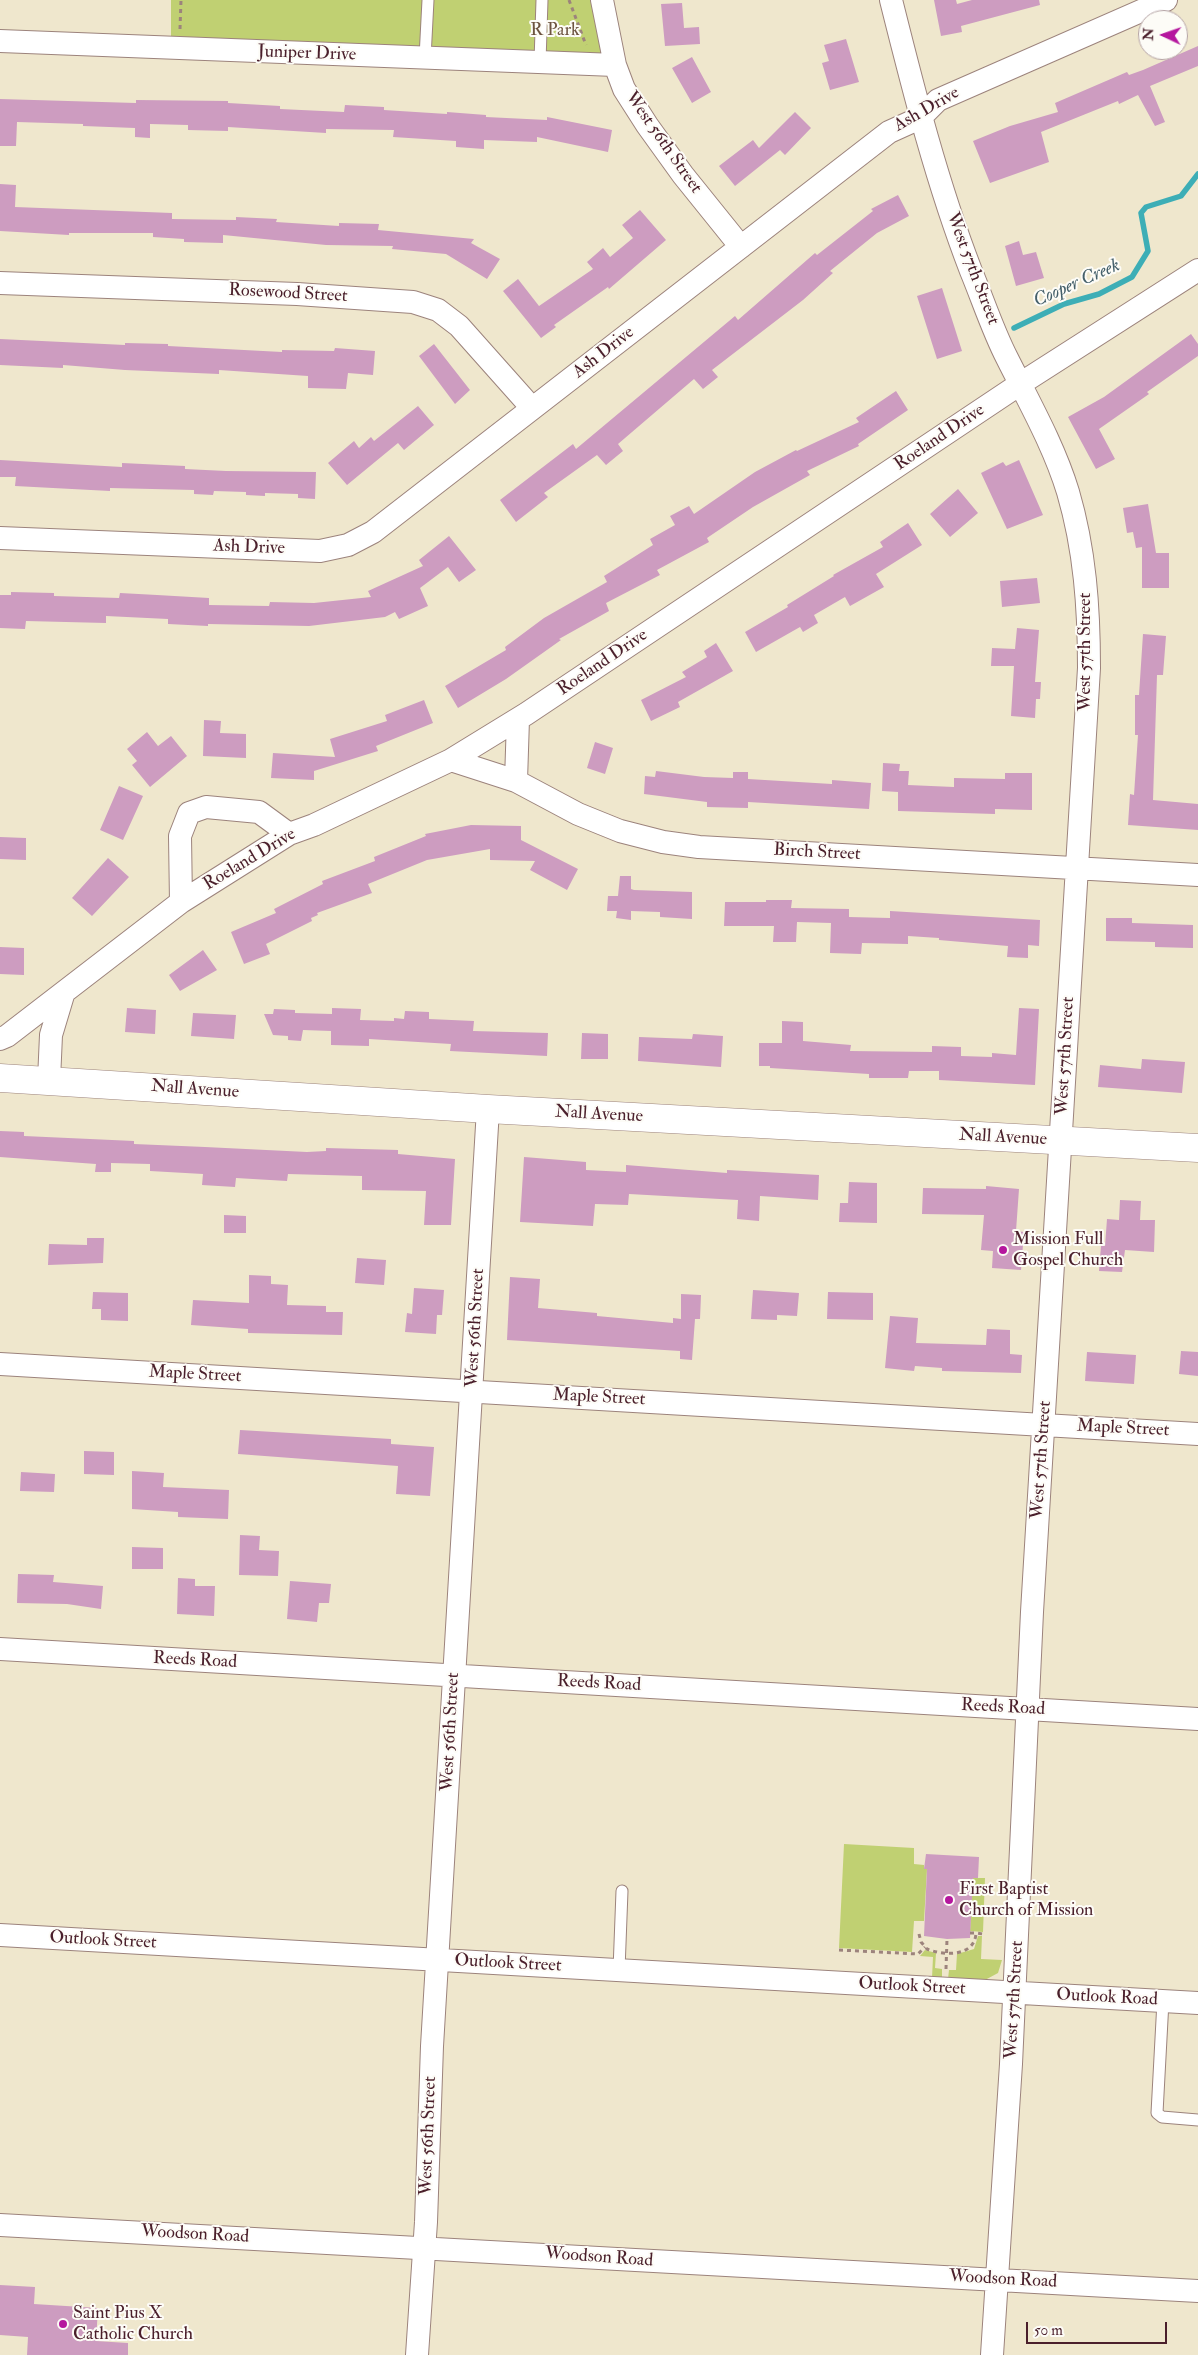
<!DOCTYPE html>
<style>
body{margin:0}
#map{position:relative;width:1198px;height:2355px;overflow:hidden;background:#efe7cd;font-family:"IM FELL Double Pica",serif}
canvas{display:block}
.north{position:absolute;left:1138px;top:10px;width:50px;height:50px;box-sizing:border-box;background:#fdfcf7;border:1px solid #b5a4a5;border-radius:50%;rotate:273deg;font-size:14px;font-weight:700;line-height:20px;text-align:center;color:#4a1f2b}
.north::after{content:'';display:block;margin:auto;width:18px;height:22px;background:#b5179e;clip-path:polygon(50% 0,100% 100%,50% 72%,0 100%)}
.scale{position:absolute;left:1026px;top:2322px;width:141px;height:22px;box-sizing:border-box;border:2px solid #4a1f2b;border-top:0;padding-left:6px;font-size:15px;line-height:18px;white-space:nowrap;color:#4a1f2b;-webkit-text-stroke:4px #fdfcf7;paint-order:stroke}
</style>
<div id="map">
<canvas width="1198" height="2355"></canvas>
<div class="north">N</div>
<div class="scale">50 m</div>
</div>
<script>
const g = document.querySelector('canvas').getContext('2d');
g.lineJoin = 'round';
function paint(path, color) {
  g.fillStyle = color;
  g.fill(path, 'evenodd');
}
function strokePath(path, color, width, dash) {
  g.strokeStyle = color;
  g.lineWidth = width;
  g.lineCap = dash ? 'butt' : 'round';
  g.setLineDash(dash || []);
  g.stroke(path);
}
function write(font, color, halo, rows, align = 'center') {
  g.font = font + ' "IM FELL Double Pica",serif';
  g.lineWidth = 4;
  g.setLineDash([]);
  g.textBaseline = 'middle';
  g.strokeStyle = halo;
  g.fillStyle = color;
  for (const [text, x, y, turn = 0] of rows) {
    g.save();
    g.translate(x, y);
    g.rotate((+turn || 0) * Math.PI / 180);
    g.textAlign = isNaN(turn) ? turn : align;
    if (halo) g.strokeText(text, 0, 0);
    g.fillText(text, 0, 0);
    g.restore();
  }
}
const green = new Path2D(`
 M171 0H602L615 65 171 48Z
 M844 1844 914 1848V1864L924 1865V1869H927L924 1921H914L912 1952 839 1948Z
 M973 1878H985L983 1932 970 1931Z
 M978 1936H982L981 1959 1002 1960 998 1973 985 1980 948 1979 949 1970H956L957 1954 974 1949Z
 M925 1950 936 1953 935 1968 942 1969V1978H932L933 1957 920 1956Z`);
const stream = new Path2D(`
 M1014 328 1064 304 1099 294 1132 277 1148 251 1141 213 1146 207 1181 196 1198 174`);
const building = new Path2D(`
 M934 0H956L957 4 972 0H1039L1040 5 961 26 962 32 941 36Z
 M682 3 684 28 699 27 700 44 665 46 661 4Z
 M846 39 859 82 830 90 822 63 829 61 824 45Z
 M1198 46V66L1150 86 1165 122 1155 126 1138 95 1119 104 1118 101 1041 132 1049 162 990 183 973 141 1010 126 1058 112 1055 103 1127 72 1129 75 1143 70Z
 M692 57 711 92 692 103 672 68Z
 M0 99 136 103V100L228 101V103L280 106V109L344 112 345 105 384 107V110L447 114V112L486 115V117L547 120V117L612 130 608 152 537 137V142L484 140V149L456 147V141L393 137 394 130 326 129V133L228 127V131L188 130V125L150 124V138L135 137V128L83 126V124L17 122 16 146H0Z
 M795 112 811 128 785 155 780 150 735 186 719 166 753 140 759 148Z
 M0 184 16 185 15 207 172 213V219L236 220V217L277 219 276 222 339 226V223L379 224 378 230 474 239 471 243 500 259 487 279 446 254 392 249 393 246 326 245 223 235V243L184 242V239L153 237V233H69V235L0 231Z
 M898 195 909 216 877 233 830 271 833 273 803 300 712 370 718 377 703 389 694 379 618 444 623 451 606 465 597 455 544 493 548 497 516 522 500 500 573 444 576 449 735 316 738 320 815 253 817 255 873 211 871 209Z
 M640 210 666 240 609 289 608 287 554 325 556 327 541 338 503 291 518 279 539 306 593 269 587 262 603 248 610 257 633 238 622 225Z
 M1019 241 1023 255 1036 252 1044 278 1016 286 1005 246Z
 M942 288 962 351 937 359 917 296Z
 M1191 334 1198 344V356L1147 392 1149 394 1099 429 1115 459 1096 469 1068 417 1104 397Z
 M0 339 125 345V343L168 344V346L282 352V350L334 351 335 348 375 351 373 375 348 373 346 389 308 388V376L219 370V374L125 370 63 365V368L0 365Z
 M434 344 470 390 455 404 419 356Z
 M896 391 908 410 858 444 859 446 807 471 810 475 753 507 707 538 709 542 657 570 660 575 606 603 609 611 559 639 561 640 506 679 458 708 445 686 506 650 505 647 544 618 607 582 604 576 653 545 650 539 675 525 670 516 689 506 694 514 755 472 796 450 797 451 859 422 856 418Z
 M418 406 434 425 404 450 398 443 347 485 328 463 354 441 359 448 371 437 374 441Z
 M0 460 122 467V463L185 466V469L226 471 316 472 315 499 298 498V494L265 493V496L246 495V492L214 491 213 495 194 494V490L110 488V491L15 486 16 477H0Z
 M1019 460 1043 515 1007 529 981 473 1003 462 1006 466Z
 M958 489 978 513 950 537 930 514Z
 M1148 504 1156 553H1169V588H1142V547L1136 548 1133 532 1127 533 1123 508Z
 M908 523 922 545 876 574 884 587 850 606 845 597 814 615 818 623 803 632 800 627 756 652 745 632 788 607 787 605 834 576 833 575 883 547 880 542Z
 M449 536 476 570 459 582 448 567 420 588 428 606 399 619 395 612 385 617 309 626 208 624V626L168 624V619L106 616V623L26 621 25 629 0 628V595H11V592L54 593V596L119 598 120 593 157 595 209 598V605L269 606 270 602 314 603 371 597 368 591 423 566 419 560Z
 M1037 578 1040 603 1002 607 1000 581Z
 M1017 628 1039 630 1035 682H1041L1040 699H1036L1035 718 1011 716 1014 666H991L992 648 1015 649Z
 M1143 634 1166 636 1163 675H1157L1153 800 1198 804V830L1128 825 1130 794 1134 795 1138 735H1135V695H1139Z
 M716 643 733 671 678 702 680 707 651 721 641 700 686 677 682 672 707 657 704 651Z
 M424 700 433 723 376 746 378 751 314 771V780L271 778 273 753 335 757 330 739 387 721 385 715Z
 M204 720 221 721 220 733 246 734V758L203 756Z
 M147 732 158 746 171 736 187 756 150 787 132 765 137 761 127 749Z
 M595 742 613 748 605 774 587 768Z
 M883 763 900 764 899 771H909L908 785 954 787V778L1005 779V773H1032V810L995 809V814L898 811V792L882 791Z
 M656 771 704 777 733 778V772H748V779L832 784V780L871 783 869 809 748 802V808L707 807V802L644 794 645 776 655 777Z
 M119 786 143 796 123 840 100 830Z
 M471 825 521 826V840L578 869 567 890 530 870 535 861 490 860V849L427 860 368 884 372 893 317 913 318 915 311 918 312 921 266 944 270 954 244 964 231 932 276 913 274 909 323 884 322 881 375 861 374 857 426 836 425 834Z
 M0 837 26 838V860L0 859Z
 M108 858 129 877 92 916 72 898Z
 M620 876H631V889L634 890 692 892V919L660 917V912L631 911V920L616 918 617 911H607L608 896H618Z
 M766 900H792L791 908 849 909V917L890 918V911L1040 920 1039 946 1028 945V958L1007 957 1008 946 939 940V938L908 936V944L862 943 861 954 830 953 831 923 797 922 796 942H773L774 926H724L725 902H766Z
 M1106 918H1132V923L1193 925V948L1155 947V942L1106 941Z
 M0 947 24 948V975L0 974Z
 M203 950 217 970 180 991 169 975Z
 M127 1008 156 1010 155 1034 125 1032Z
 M332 1008 361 1009 360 1020 394 1021V1018L404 1019 405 1011 429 1012V1019L474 1021 473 1031 548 1033 547 1056 450 1051 451 1044 369 1039V1046L331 1045V1031L303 1030 301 1041 288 1040V1036L273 1035 264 1014H273L274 1009 295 1010V1013L332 1014Z
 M1019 1008 1039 1009 1035 1085 939 1080V1071H909L908 1078H869V1074L770 1068V1066H759V1043H782V1021L803 1022V1041L851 1045 850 1051 932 1052V1046L961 1047V1056L992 1057V1053L1016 1055Z
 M193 1013 236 1015 234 1039 191 1036Z
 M582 1033 608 1034V1059H581Z
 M693 1034 723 1036 721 1067 638 1061 639 1037 692 1039Z
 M1142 1059 1185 1062 1182 1093 1098 1087 1100 1065 1141 1069Z
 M0 1131 24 1132V1136L134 1141V1144L205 1147 307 1152 326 1151V1148L398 1150V1154L455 1159 451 1225H424L426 1191 362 1190V1176L288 1174 287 1181 236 1178 235 1187 202 1185 203 1174 150 1171V1164L111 1163V1172H95L96 1164 0 1157Z
 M524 1157 586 1162V1170L626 1172V1165L727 1173V1170L819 1175 818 1200 760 1196 759 1221 737 1219 738 1200 629 1194 628 1205 595 1204 593 1226 520 1222Z
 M849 1182 877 1183V1223L839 1222 840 1203H848Z
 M986 1186 1019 1189 1016 1231 1024 1232 1021 1270 992 1268 993 1251 981 1250 984 1215 922 1214 923 1188 986 1189Z
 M1120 1200 1141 1201 1140 1220H1155L1154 1252 1125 1250 1122 1272 1099 1271 1101 1246H1105L1107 1219 1119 1220Z
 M224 1215 246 1216V1233H224Z
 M87 1238H104L103 1263 48 1265 49 1244 87 1245Z
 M357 1258 386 1260 384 1285 355 1283Z
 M249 1275 271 1276V1284L288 1285 287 1305 326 1306V1312H343L342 1335 248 1333V1329L191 1325 193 1300 249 1303Z
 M510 1277 540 1279 538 1308 597 1313V1316L673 1323V1318L681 1319V1294L701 1295 700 1319H695L692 1360 680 1359V1351L507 1340Z
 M414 1288 444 1290 442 1315H437L436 1334 405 1332 407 1313 412 1314Z
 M753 1290 799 1293 797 1316 777 1315V1320L751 1319Z
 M93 1292 128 1293V1321L101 1320V1309H92Z
 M828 1292 873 1293V1320L827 1319Z
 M890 1316 918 1318 916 1343 986 1345 987 1329 1010 1330V1354L1022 1355 1021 1373 942 1371V1368L915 1366 914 1371 885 1368Z
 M1181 1351 1198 1352V1376L1179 1374Z
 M1087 1352 1136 1355 1134 1384 1085 1381Z
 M240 1430 391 1439V1444L434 1447 430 1496 396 1494 398 1466 238 1454Z
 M84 1451 114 1452V1475L84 1474Z
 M132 1471 164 1473 163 1487 229 1490 228 1519 178 1517V1512L132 1509Z
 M21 1472 55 1474 54 1492 20 1491Z
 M240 1535 260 1536 259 1550 279 1551 278 1576 239 1575Z
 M132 1547 163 1548V1569H132Z
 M18 1574 54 1575 53 1582 103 1586 101 1609 67 1604 17 1603Z
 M178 1578 195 1579V1586H215L214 1616 177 1614Z
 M290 1581 331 1584 329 1603H319L317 1622 287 1619Z
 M926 1854 979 1857 978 1878H973L970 1938 947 1939 924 1936 927 1869H924Z
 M0 2285 35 2287 34 2304 98 2308 96 2341 128 2343V2355H27L28 2337 0 2335Z`);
const path = new Path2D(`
 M569 0 586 45
 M180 29 181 0
 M970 1933H976
 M919 1934 921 1942 927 1949C944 1956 975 1957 976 1933L983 1934
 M839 1950 918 1954 925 1947
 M946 1969 947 1939`);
const lane = new Path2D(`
 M425 58 428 0
 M540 62 542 0
 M619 1970 622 1891
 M1163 2001 1157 2113 1162 2117 1198 2120`);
const street = new Path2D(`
 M602 0 615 65 624 89 647 125 683 175 741 247
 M891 0C914 92 937 183 971 271 983 300 993 331 1007 358 1029 402 1054 446 1068 492 1085 550 1089 608 1089 668L1032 1612 1011 2064 992 2355
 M0 41 615 65
 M0 283 297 294 413 302 438 310 459 326 532 408
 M0 538 320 551 348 545 373 532 889 132 920 118 938 100 1166 0
 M451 760 516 781 578 814 620 831 663 842 699 847 1198 875
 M516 781 518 719
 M181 902 180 836 189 813 206 807 259 812 289 834
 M0 1039 7 1036 181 902 289 834 314 825 451 760 526 714 1020 384 1198 270
 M49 1080 51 1035 63 995
 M0 1364 1198 1434
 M0 1649 1198 1719
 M0 1935 1198 2003
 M0 2225 1198 2291
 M417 2355 426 2222 432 2046 488 1109`);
const secondary = new Path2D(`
 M0 1078 488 1109 1198 1148`);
const markers = [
 [1003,1250,5,"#b5179e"],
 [949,1900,5,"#b5179e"],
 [63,2324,5,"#b5179e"]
];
const parkNames = [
 ["R Park",555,31]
];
const streetNames = [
 ["Juniper Drive",307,54,2],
 ["Ash Drive",927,110,-30],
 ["West 56th Street",663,143,55],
 ["West 57th Street",972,269,69],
 ["Rosewood Street",288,294,3],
 ["Ash Drive",604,353,-38],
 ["Roeland Drive",940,438,-34],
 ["Ash Drive",249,548,2],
 ["West 57th Street",1086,652,-90],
 ["Roeland Drive",603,663,-34],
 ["Birch Street",817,853,3],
 ["Roeland Drive",250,860,-31],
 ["West 57th Street",1066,1056,-87],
 ["Nall Avenue",195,1090,4],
 ["Nall Avenue",599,1115,3],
 ["Nall Avenue",1003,1138,3],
 ["West 56th Street",476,1328,-87],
 ["Maple Street",195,1375,3],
 ["Maple Street",599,1398,3],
 ["Maple Street",1123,1429,3],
 ["West 57th Street",1042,1460,-86],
 ["Reeds Road",195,1661,3],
 ["Reeds Road",599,1684,3],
 ["Reeds Road",1003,1708,3],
 ["West 56th Street",451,1732,-87],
 ["Outlook Street",103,1941,3],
 ["Outlook Street",508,1964,3],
 ["Outlook Street",912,1987,3],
 ["Outlook Road",1107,1998,3],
 ["West 57th Street",1015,2000,-87],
 ["West 56th Street",429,2136,-88],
 ["Woodson Road",195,2235,3],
 ["Woodson Road",599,2258,4],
 ["Woodson Road",1003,2280,3]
];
const poiNames = [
 ["Mission Full",1013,1240],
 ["Gospel Church",1013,1261],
 ["First Baptist",959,1890],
 ["Church of Mission",959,1911],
 ["Saint Pius X",73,2314],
 ["Catholic Church",73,2335]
];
const waterNames = [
 ["Cooper Creek",1077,284,-24]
];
paint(green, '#c0d072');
strokePath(stream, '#3daeb6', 5.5);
paint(building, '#cd9cc0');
strokePath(lane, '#9c837c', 13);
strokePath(street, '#9c837c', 24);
strokePath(secondary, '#9c837c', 29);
strokePath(path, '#9c837c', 3, [4, 4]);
strokePath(lane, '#fff', 11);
strokePath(street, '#fff', 22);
strokePath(secondary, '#fff', 28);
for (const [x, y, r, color] of markers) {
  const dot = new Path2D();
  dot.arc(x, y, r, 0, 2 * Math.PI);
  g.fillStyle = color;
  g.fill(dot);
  strokePath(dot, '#fdfcf7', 2);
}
write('18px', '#6d5440', '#fdfcf7', parkNames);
write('18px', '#4a1f2b', '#fdfcf7', streetNames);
write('18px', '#4a1f2b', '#fdfcf7', poiNames, 'left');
write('italic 19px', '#445f6a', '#fdfcf7', waterNames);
</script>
